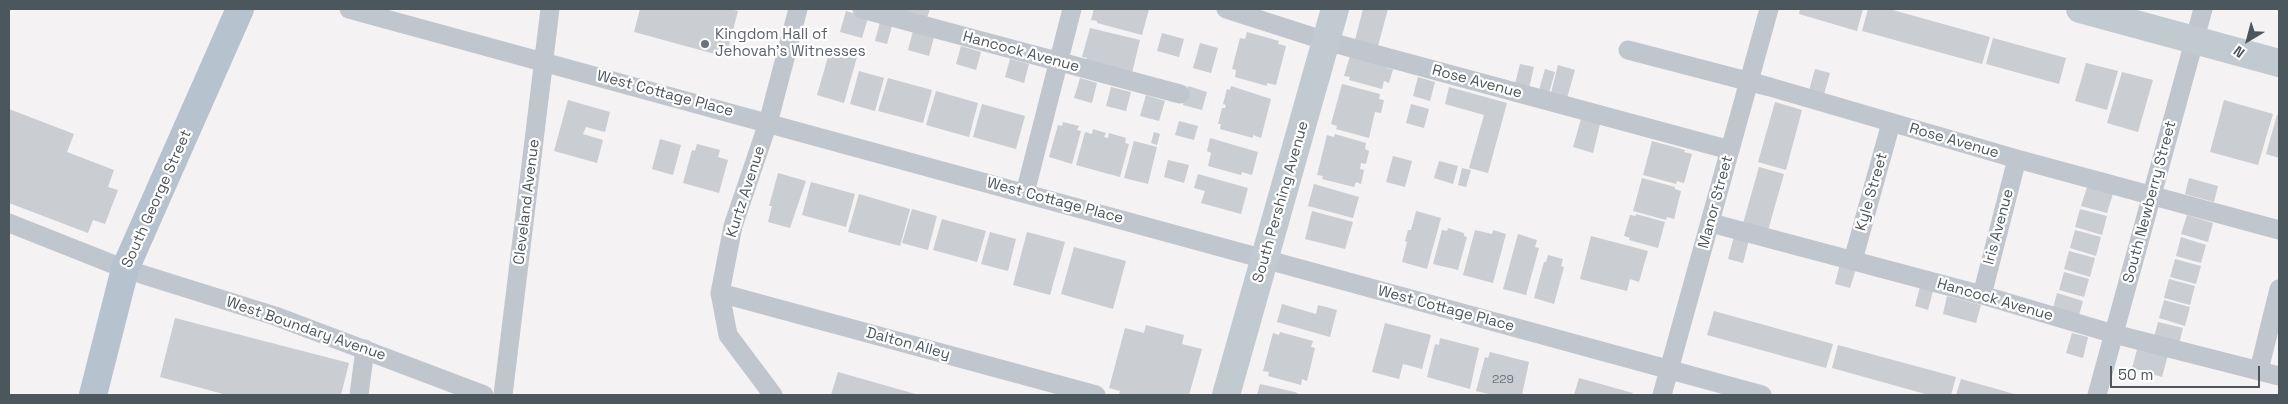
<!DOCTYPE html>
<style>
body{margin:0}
#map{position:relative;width:2288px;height:404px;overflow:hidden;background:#f4f2f2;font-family:"Space Grotesk",sans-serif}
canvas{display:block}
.frame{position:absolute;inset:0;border:10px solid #4c565d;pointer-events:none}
.north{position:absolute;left:2223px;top:15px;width:50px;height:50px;-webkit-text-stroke:4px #fff;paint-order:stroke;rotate:217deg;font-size:14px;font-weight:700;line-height:20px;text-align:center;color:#4c565d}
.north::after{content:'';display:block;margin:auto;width:18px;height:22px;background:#4c565d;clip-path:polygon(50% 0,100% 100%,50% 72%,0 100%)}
.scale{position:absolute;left:2110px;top:366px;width:150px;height:22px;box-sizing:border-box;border:2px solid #4c565d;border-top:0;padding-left:6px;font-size:15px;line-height:18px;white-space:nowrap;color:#4c565d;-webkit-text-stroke:4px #fff;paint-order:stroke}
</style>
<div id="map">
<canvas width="2288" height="404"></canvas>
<div class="frame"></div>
<div class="north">N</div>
<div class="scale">50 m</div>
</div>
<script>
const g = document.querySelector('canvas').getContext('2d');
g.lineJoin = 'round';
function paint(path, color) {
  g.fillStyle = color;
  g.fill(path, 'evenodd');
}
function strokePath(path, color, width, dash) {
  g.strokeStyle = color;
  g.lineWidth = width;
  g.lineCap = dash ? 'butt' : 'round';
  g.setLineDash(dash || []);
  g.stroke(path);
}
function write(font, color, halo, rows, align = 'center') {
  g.font = font + ' "Space Grotesk",sans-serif';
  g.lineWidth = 4.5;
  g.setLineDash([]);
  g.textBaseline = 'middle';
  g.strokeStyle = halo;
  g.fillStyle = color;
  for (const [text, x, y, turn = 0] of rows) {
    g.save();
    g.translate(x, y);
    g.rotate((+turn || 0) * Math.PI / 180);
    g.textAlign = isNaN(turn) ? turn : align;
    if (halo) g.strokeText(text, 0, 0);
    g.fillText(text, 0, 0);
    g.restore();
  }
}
const building = new Path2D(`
 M640 9H729L738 11 726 57 634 32Z
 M896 9H930L927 18Z
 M1094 9H1149L1142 35 1097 23V21L1091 20Z
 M1363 9H1388L1378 46 1355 40Z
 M1800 9H1863L1857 31 1799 14Z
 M1868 9H1889L1990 37 1982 64 1862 31Z
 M846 11 868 18 862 38 840 32Z
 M880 22 892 26 887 44 875 41Z
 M1090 28 1140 40 1132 73 1086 61 1087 58 1082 57Z
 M913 31 934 37 929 56 908 50Z
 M1247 32 1279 41 1278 44 1286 46 1276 85 1267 83V86L1235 77 1236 70 1232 69 1240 38 1245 39Z
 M1162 33 1184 39 1179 57 1157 51Z
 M1993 38 2066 58 2059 84 1986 64Z
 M1200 43 1218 48 1211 73 1193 68Z
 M961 46 981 52 976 70 956 64Z
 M830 50 857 57 844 103 817 95Z
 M1350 56 1388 64 1387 68 1393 69 1389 83 1384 81 1382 89 1349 80 1350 77 1344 76Z
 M1010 59 1029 64 1024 83 1005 77Z
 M2086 63 2118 71 2107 110 2075 101Z
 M1520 64 1534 67 1529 88 1515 84Z
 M1558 65 1575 70 1567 98 1551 93Z
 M1545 69 1555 72 1549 93 1539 90Z
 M1815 69 1830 73 1823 98 1808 94Z
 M859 71 884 78 875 111 850 104Z
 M2122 72 2153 80 2138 132 2107 123Z
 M1418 77 1435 82 1430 101 1413 96Z
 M888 78 932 90 923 123 878 111Z
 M1080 78 1097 83 1092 103 1074 98Z
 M1342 84 1380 94 1379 99 1384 100 1381 113 1375 112 1369 138 1336 129 1337 126 1331 124Z
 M1188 86 1207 92 1202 110 1183 105Z
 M1231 86 1271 99 1261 138 1253 135V138L1220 129 1221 124H1218L1222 108H1225L1226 105 1223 104 1227 89 1230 90Z
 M1111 87 1131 92 1126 111 1106 106Z
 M1449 87 1507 103 1488 173 1469 168 1484 115 1445 104Z
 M936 91 978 103 969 137 926 125Z
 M1146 95 1165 101 1159 121 1140 116Z
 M568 100 610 112 605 132 586 127 583 134 603 140 597 163 554 151Z
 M2224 100 2273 114 2258 165 2210 152Z
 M1775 102 1802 110 1786 170 1758 162Z
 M982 104 1025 116 1016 149 973 137Z
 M1411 104 1429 109 1424 128 1406 123Z
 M9 109 74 134 67 152 114 170 108 187 118 190 105 224 93 220 88 233 9 203Z
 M2277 115H2279V158L2266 154Z
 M1581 119 1600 124 1593 153 1573 147Z
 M1179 121 1198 126 1194 140 1175 135Z
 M1063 122 1079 126 1077 130 1081 131 1072 164 1049 157 1058 125 1062 126Z
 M1093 129 1106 133 1104 137 1108 138 1109 133 1126 138 1125 143 1129 144 1120 177 1076 165 1085 132 1092 134Z
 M1154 132 1160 134 1157 145 1151 143Z
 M1335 134 1366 143 1365 149 1369 151 1366 164 1361 163 1360 169 1364 170 1361 184 1356 182 1354 187 1322 179 1323 176 1317 175 1327 135 1334 137Z
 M1210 138 1258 152 1252 175 1242 172 1241 175 1208 166 1211 153 1207 151Z
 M660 139 681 145 673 175 652 169Z
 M1134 141 1157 147 1148 184 1124 178Z
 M1652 141 1685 150 1684 152 1692 154 1684 183 1677 181 1676 184 1643 175Z
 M697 144 720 150 718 157 728 160 719 193 683 183 692 150 695 151Z
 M1393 156 1412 161 1405 187 1386 182Z
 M1168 160 1189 165 1184 183 1164 177Z
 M1439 161 1458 166 1453 184 1434 178Z
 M1759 167 1784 174 1767 234 1742 227Z
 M1462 168 1471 170 1466 187 1458 185Z
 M778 173 806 181 790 228 768 222 772 206H769Z
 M1198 174 1248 188 1241 214 1201 203 1205 191 1194 188Z
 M1642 178 1675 187V189L1681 191 1674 219 1667 217 1666 220 1633 211Z
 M2189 178 2218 186 2214 202 2185 194Z
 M811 182 855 194 846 227 802 215Z
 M1314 184 1359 197 1353 218 1308 206Z
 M2087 187 2113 194 2107 213 2081 206Z
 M859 194 910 209 900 246 848 232Z
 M912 209 937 216 928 250 902 243Z
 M2080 209 2107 216 2102 235 2075 227Z
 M1312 211 1353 222 1345 249 1305 239Z
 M1416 211 1441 218 1427 269 1402 262 1407 242 1405 241 1408 230H1411Z
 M1636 214 1665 222 1658 248 1629 240 1630 238 1624 236 1630 215 1636 216Z
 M2187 215 2213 223 2208 242 2181 234Z
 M942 219 986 231 977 262 933 250Z
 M1448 228 1464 233V236L1467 237 1458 270 1433 264 1442 230 1447 231Z
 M1475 230 1492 234 1493 230 1506 234 1493 283 1463 275Z
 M2075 230 2101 237 2096 256 2070 248Z
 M990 232 1016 239 1008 271 981 264Z
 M1027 232 1065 242 1050 295 1013 285Z
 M1518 234 1537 240 1535 247 1539 248 1526 295 1503 289Z
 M1591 236 1648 251 1639 282 1630 279 1627 291 1580 279Z
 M1734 236 1749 240 1743 263 1728 259Z
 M2181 237 2206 245 2201 263 2176 256Z
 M1074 247 1126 261 1113 309 1061 294Z
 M2069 251 2095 258 2090 277 2064 269Z
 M1548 255 1563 259 1561 266 1564 267 1554 304 1534 298 1544 262H1546Z
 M2175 259 2201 266 2196 284 2170 277Z
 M1840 264 1856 269 1850 288 1835 284Z
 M2064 272 2089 279 2084 297 2059 290Z
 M2169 279 2195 286 2190 305 2164 298Z
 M1920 287 1933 291 1928 310 1915 306Z
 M2057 293 2083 301 2078 319 2052 312Z
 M1947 296 1981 305 1976 323 1943 314Z
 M2164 300 2190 307 2185 326 2159 318Z
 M1282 304 1316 314 1318 305 1337 310 1330 337 1277 322Z
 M1714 311 1833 344 1826 368 1707 335Z
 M175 318 349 363 341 395H227L160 377Z
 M2158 322 2183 328 2178 348 2153 341Z
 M1385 323 1431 335 1422 369 1403 364 1399 379 1372 372Z
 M1146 325 1184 335 1182 344 1202 349 1189 395H1119L1120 391 1109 388 1125 328 1144 333Z
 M1280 332 1313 341 1311 347 1315 348 1307 381 1302 379 1301 385 1268 376 1269 372 1263 371 1273 333 1279 335Z
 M2072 333 2088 337 2083 358 2066 353Z
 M1440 338 1479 348 1470 389 1427 377 1435 344 1439 345Z
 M1838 345 1956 377 1951 395H1929L1832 368Z
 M2138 346 2168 355 2162 377 2132 368Z
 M1490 352 1529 362 1522 395H1493L1476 391 1485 357 1488 358Z
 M838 372 919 395H831Z
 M1579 378 1633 393 1632 395H1574Z
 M1961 379 2018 395H1956Z
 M1260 384 1295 392 1300 395H1257Z`);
const street = new Path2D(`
 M349 9 1762 395
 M862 9 1180 94
 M1226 9 1326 41 1730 150
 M1628 50 1770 87 2017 159 2279 230
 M1025 193 1072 9
 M9 223 125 269 275 316 484 395
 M1711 223 1982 295 2114 334 2279 376
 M1853 260 1891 123
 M720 293 1096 395
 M1982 295 2017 159
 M2259 370 2279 289
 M359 395 365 349
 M503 395 550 9
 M773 395 728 335 720 293 733 226 768 123 798 9
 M1662 395 1769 9
 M2097 395 2203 9`);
const secondary = new Path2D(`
 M2080 9 2279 63
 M1226 395 1335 9`);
const primary = new Path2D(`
 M93 395 125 269 240 9`);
const markers = [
 [705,44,5,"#6b7280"]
];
const numberNames = [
 ["229",1503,380]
];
const worshipNames = [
 ["Kingdom Hall of",715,35],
 ["Jehovah's Witnesses",715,52]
];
const streetNames = [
 ["Hancock Avenue",1021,52,15],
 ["Rose Avenue",1477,82,15],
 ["West Cottage Place",665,94,15],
 ["Rose Avenue",1954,141,16],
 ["Kurtz Avenue",746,192,-72],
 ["Kyle Street",1872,192,-74],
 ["South George Street",157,199,-66],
 ["West Cottage Place",1055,201,15],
 ["Cleveland Avenue",527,202,-83],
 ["South Pershing Avenue",1281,202,-74],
 ["Manor Street",1716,202,-75],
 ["South Newberry Street",2150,202,-75],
 ["Iris Avenue",1999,227,-75],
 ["Hancock Avenue",1995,300,16],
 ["West Cottage Place",1446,309,15],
 ["West Boundary Avenue",306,329,19],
 ["Dalton Alley",908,344,15]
];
paint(building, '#cacdd1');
strokePath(street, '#c0c6cd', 19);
strokePath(secondary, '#c1c9d1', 28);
strokePath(primary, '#b6c2cd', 28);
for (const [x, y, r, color] of markers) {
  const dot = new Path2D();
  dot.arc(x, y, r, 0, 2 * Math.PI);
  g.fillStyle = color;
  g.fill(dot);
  strokePath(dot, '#fff', 2);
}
write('12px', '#6c747a', null, numberNames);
write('15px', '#5b616d', '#fff', worshipNames, 'left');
write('15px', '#4c565d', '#fff', streetNames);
</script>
